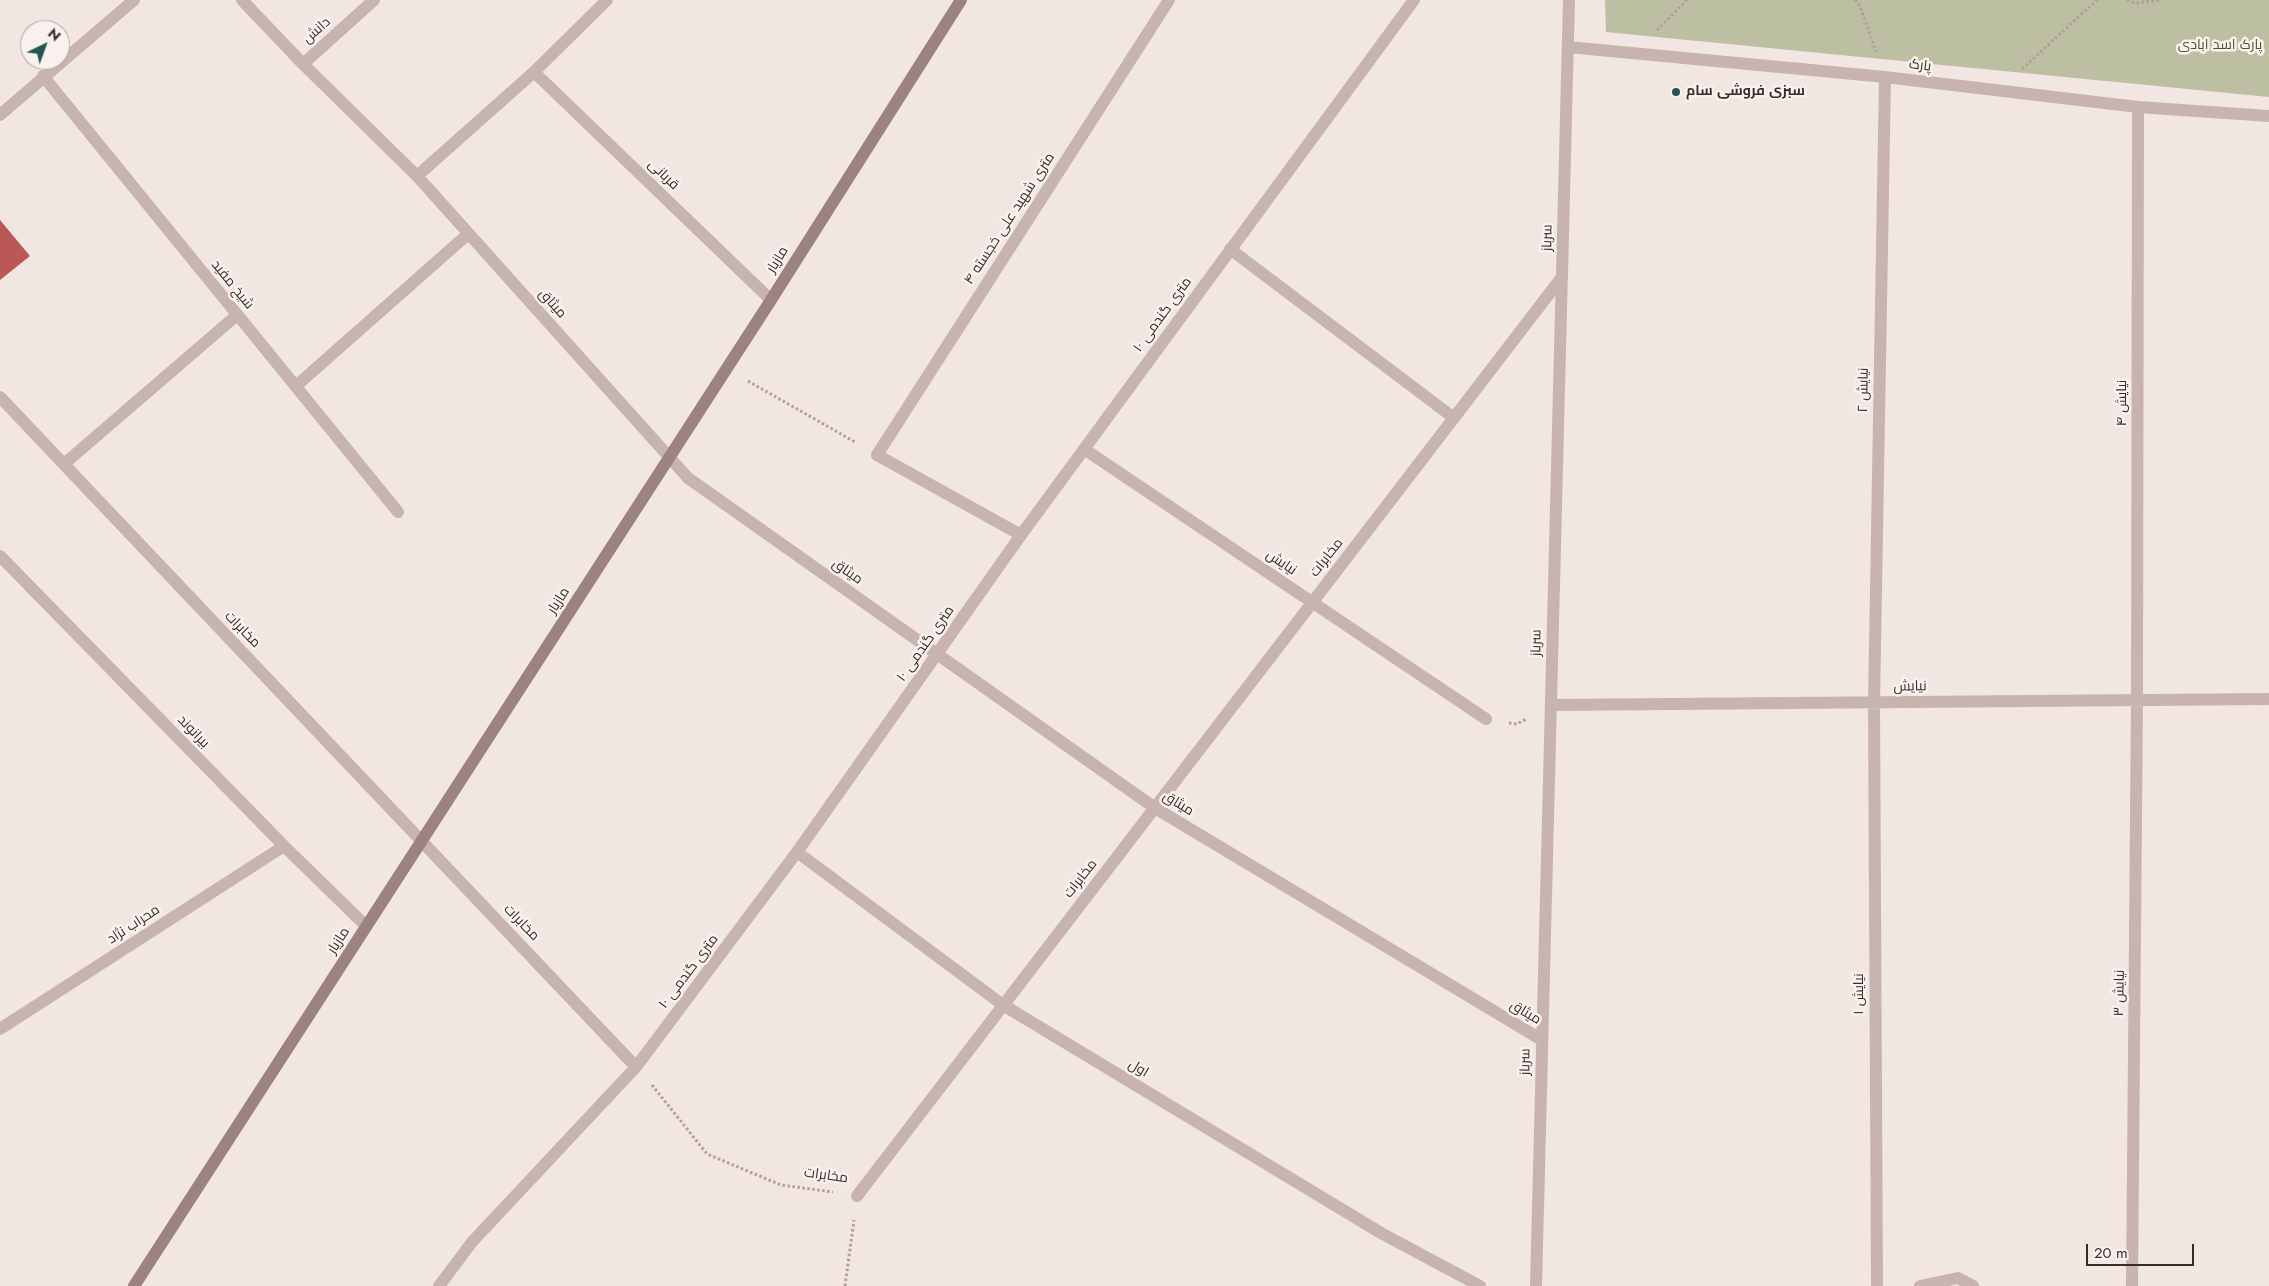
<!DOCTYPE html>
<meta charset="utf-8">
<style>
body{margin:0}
#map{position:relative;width:2269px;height:1286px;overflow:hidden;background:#f1e6e1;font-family:Jost,sans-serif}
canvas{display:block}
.north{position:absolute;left:20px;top:20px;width:50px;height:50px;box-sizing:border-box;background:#f9f1ed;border:1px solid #aca29f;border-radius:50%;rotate:42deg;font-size:14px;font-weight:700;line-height:20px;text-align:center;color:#382c2b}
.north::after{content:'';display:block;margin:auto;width:18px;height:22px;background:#25554e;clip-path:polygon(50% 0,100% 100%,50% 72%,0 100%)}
.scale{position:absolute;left:2086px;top:1244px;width:108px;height:22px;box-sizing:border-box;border:2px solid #382c2b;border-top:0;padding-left:6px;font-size:15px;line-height:18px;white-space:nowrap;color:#382c2b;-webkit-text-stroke:4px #f9f1ed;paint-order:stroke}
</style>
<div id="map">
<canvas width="2269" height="1286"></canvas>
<div class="north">N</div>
<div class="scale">20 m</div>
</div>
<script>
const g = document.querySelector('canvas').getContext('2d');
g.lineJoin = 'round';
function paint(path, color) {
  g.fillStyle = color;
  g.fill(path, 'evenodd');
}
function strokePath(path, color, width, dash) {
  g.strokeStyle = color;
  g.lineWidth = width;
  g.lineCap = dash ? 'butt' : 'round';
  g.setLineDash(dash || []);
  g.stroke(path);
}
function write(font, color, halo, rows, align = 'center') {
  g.font = font + ' Jost,Cairo,sans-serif';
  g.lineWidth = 5;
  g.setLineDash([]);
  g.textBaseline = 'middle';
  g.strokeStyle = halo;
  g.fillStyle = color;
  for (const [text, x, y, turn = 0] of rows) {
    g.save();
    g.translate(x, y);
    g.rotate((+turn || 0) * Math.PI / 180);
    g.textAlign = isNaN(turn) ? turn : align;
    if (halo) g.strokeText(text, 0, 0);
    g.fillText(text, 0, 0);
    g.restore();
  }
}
const green = new Path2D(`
 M1605 0H2269V97L1606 32Z`);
const building = new Path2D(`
 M0 220 30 256 0 280Z`);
const path = new Path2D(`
 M1855 0 1860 6 1876 52
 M2127 0 2136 3 2160 0
 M1657 30 1687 0
 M2022 69 2097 0
 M748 381 855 442
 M1509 723 1517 724 1526 719
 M652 1085 707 1154 781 1185 833 1192
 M845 1286 854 1220`);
const lane = new Path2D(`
 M877 455 1021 535`);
const street = new Path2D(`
 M242 0 303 64 417 176 688 478 1155 808 1542 1040
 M607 0 534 72 771 300
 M1568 47 1885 77 2138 107 2269 116
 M303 64 374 0
 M43 76 398 512
 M0 115 134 0
 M417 176 534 72
 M1230 249 1454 418
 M296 386 468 234
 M0 397 636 1067
 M1084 449 1486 719
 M877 455 1169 0
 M64 464 237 315
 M0 556 284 846 366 926
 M1551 705 2269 699
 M797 852 1003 1005 1381 1233 1480 1286
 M0 1029 284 846
 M857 1196 1562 277
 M439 1286 472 1242 636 1067 797 852 1021 535 1414 0
 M1536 1286 1569 0
 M1877 1286 1874 703 1885 77
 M1920 1286 1958 1278 1973 1286
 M2132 1286 2137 700 2138 107`);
const secondary = new Path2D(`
 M134 1286 771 300 961 0`);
const markers = [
 [1676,92,5,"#25554e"]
];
const streetNames = [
 ["دانش",317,31,-42],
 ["پارک",1920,66,7],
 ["قربانی",663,175,44],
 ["۴ متری شهید علی خجسته",1010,219,-57],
 ["سرباز",1548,238,-89],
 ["مازیار",778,260,-58],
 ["شیخ مفید",232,285,51],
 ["میثاق",552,304,48],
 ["۱۰ متری گندمی",1163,315,-54],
 ["نیایش ۲",1864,390,-89],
 ["نیایش ۴",2123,403,-90],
 ["مخابرات",1327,558,-52],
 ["نیایش",1281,563,34],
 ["میثاق",847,572,35],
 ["مازیار",559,601,-57],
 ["مخابرات",242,630,46],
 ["سرباز",1537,643,-89],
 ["۱۰ متری گندمی",926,644,-55],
 ["نیایش",1910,687,-1],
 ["بیرانوند",193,732,46],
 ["میثاق",1178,804,32],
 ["مخابرات",1081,879,-52],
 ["مخابرات",521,923,46],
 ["محراب نژاد",134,925,-33],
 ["مازیار",339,941,-57],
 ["۱۰ متری گندمی",689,972,-53],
 ["نیایش ۳",2120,993,-89],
 ["نیایش ۱",1860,994,-90],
 ["میثاق",1525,1013,31],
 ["سرباز",1526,1062,-89],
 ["اول",1138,1069,31],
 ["مخابرات",826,1176,8]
];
const parkNames = [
 ["پارک اسد ابادی",2220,46]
];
const poiNames = [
 ["سبزی فروشی سام",1686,92]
];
paint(green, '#bcbfa2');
paint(building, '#ba5856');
strokePath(path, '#b49e98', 3, [2.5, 2.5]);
strokePath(lane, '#c8b4ae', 12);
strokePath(street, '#c8b4ae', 12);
strokePath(secondary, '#9c837f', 12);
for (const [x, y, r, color] of markers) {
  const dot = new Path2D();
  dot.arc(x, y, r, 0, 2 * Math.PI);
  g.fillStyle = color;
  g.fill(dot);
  strokePath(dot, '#f9f1ed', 2);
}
write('14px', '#382c2b', '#f9f1ed', streetNames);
write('14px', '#4f5331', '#f9f1ed', parkNames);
write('bold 14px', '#382c2b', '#f9f1ed', poiNames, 'left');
</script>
